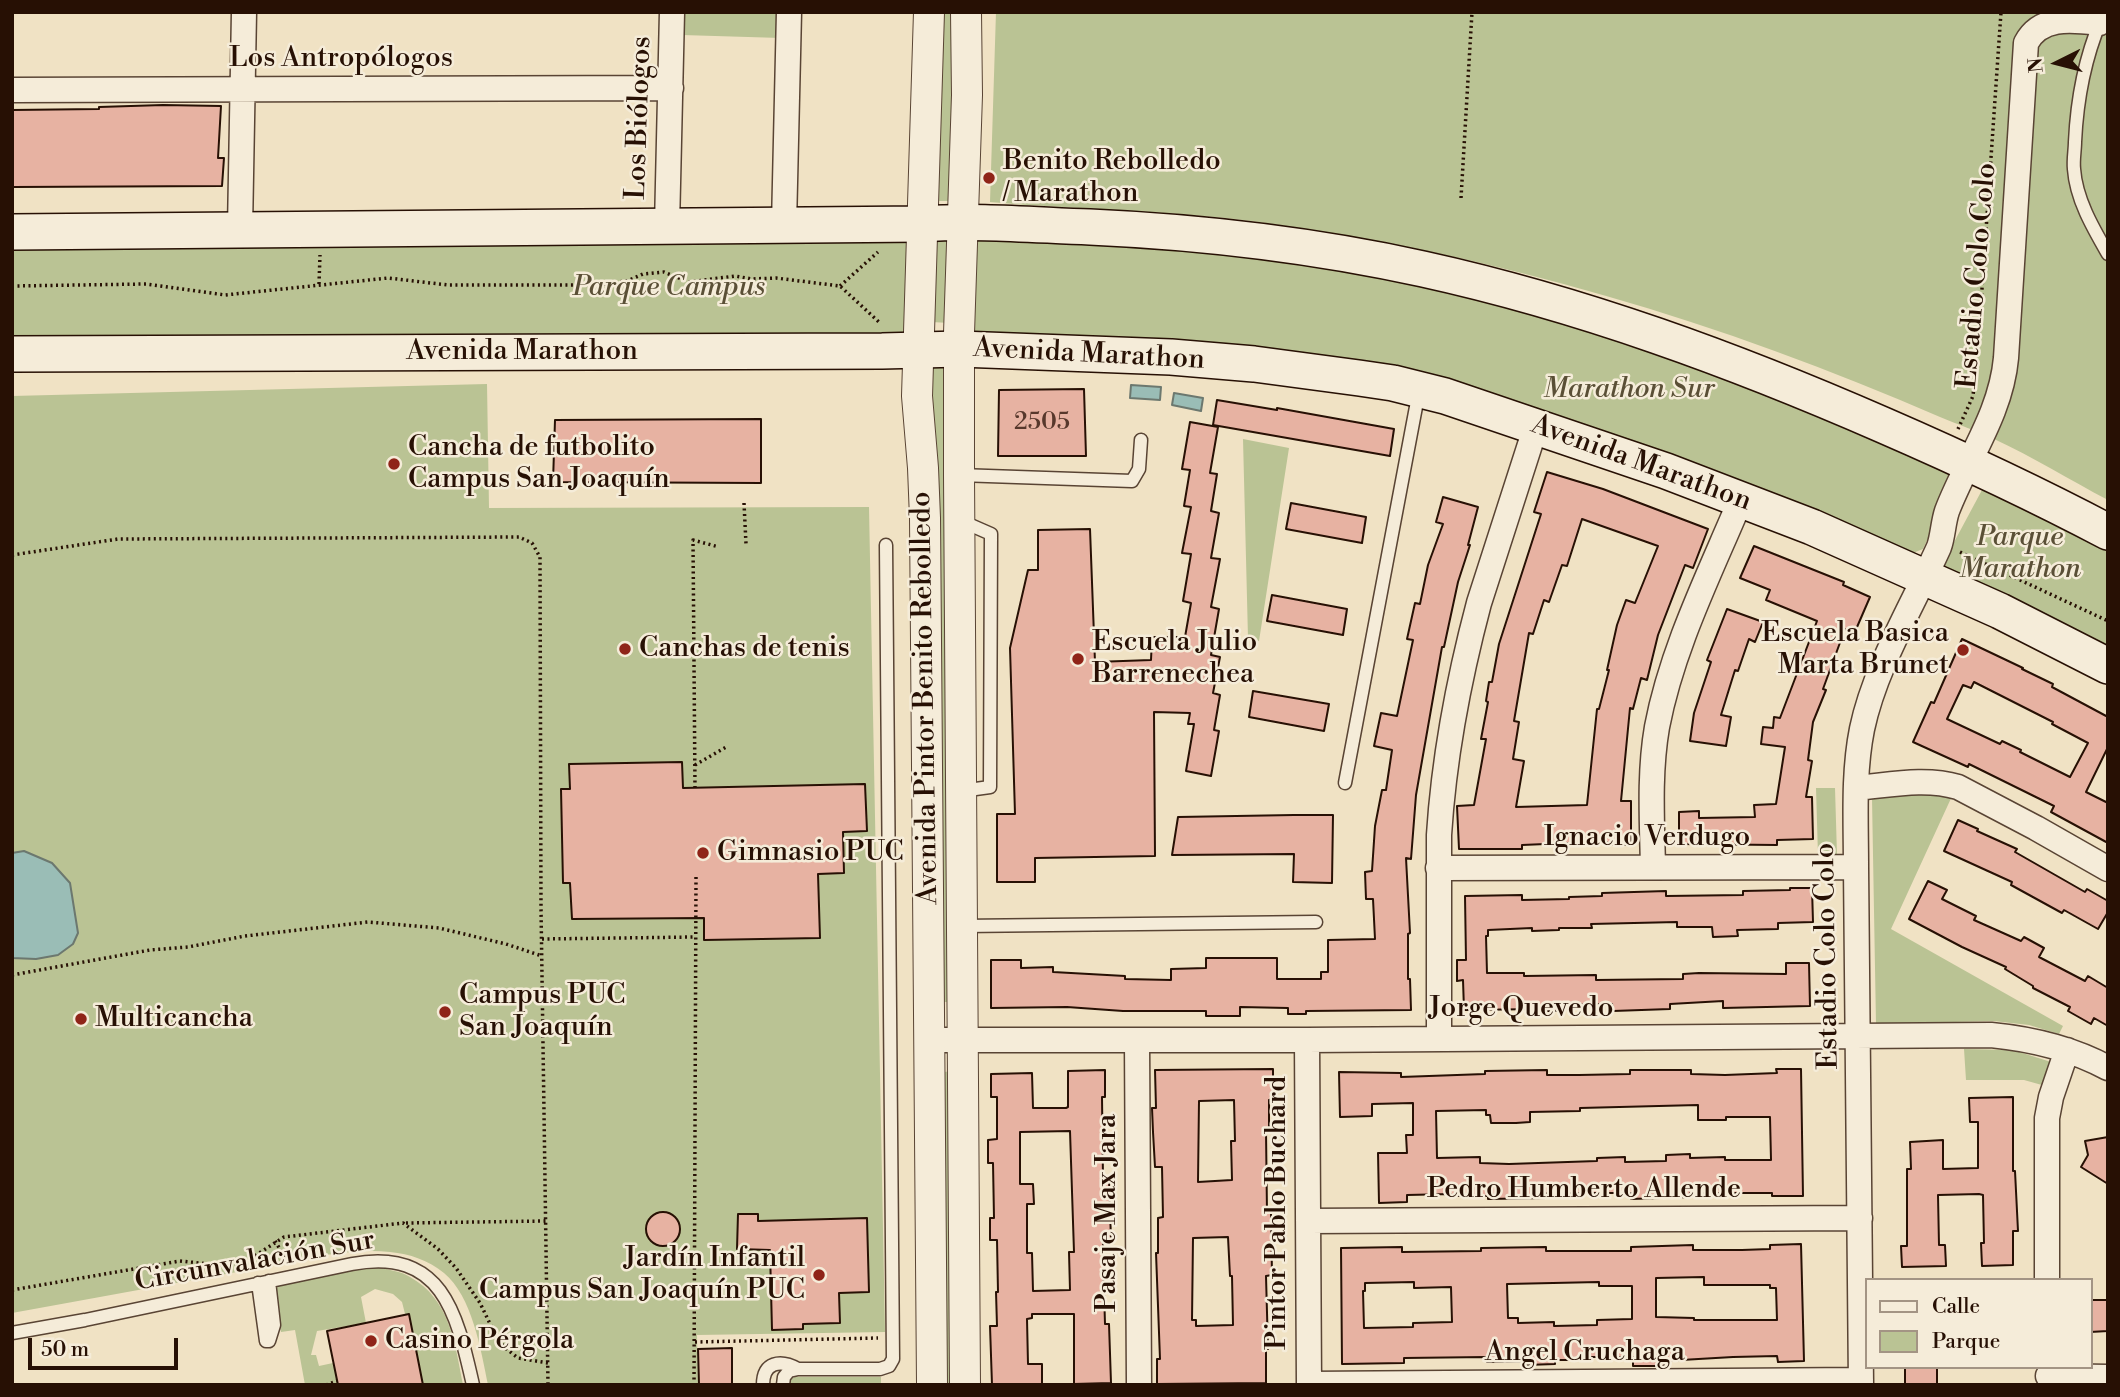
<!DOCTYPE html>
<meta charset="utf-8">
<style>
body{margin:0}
#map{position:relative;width:2120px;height:1397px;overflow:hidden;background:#f0e2c4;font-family:"Libre Bodoni",serif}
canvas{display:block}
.frame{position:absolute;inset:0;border:14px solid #271004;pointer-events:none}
.legend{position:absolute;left:1865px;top:1278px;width:228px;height:91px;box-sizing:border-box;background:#f5ecd9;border:2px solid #a39484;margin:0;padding:9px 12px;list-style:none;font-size:21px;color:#271004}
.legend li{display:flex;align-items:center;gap:14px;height:35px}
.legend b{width:35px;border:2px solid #a39484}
.north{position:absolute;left:2022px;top:28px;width:70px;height:70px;-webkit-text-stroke:5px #f5ecd9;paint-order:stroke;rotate:264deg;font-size:19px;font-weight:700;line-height:28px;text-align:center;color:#271004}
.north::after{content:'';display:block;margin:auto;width:24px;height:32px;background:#271004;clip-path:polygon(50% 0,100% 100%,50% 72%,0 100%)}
.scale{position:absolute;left:28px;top:1338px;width:150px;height:32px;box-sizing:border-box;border:4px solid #271004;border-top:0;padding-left:9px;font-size:21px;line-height:24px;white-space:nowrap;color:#271004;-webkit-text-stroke:5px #f5ecd9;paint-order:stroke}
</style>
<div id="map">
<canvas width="2120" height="1397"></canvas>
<div class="frame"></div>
<ul class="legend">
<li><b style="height:9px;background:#f5ecd9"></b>Calle</li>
<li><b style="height:19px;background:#bac394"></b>Parque</li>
</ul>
<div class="north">N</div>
<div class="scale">50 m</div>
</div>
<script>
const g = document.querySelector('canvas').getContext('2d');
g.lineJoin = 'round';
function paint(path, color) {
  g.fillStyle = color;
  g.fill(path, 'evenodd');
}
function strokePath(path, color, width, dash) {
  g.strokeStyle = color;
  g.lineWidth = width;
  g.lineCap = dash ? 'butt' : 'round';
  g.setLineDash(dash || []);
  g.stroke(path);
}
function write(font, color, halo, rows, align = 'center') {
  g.font = font + ' "Libre Bodoni",serif';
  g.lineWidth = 5;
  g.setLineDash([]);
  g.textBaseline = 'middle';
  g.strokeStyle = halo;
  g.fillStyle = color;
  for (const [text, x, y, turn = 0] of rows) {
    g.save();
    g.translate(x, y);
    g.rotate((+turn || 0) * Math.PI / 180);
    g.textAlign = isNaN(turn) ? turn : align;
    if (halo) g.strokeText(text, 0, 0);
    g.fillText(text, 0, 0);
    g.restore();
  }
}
const green = new Path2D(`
 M683 12H782L781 38 682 35Z
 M941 12H955L953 201H938Z
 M996 12H2108V500C2070 480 2033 457 1994 439 1976 430 1958 425 1940 417 1722 322 1495 254 1259 222 1170 210 1080 210 990 202Z
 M983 229 1391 269 1646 339 1950 463 1955 480 1923 549 1908 555 1530 413 968 337 971 239Z
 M912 235 910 341 12 343V243Z
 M933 236 953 237 950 323 931 322Z
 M932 357H946L954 1002H938L929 434Z
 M487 384 489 508 869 507 885 1332 697 1335 698 1385H488C481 1350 472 1296 444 1273 428 1260 410 1254 390 1252 347 1247 291 1262 248 1270 169 1284 91 1299 12 1313V396Z
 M1243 439 1289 448 1259 641 1248 638Z
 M1994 485 2108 544V655L1943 572 1945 559 1982 490Z
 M1816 788H1835L1837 855 1818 856Z
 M1892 789 1953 794 1891 929 2063 1026 2059 1034 2029 1025 1994 1021 1876 1024 1872 798Z
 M1964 1049 2013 1050 2051 1062 2049 1087 2024 1080H1966Z
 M953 1071 956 1385H946L944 1072Z
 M378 1267C388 1270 401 1271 410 1277 450 1299 455 1344 463 1385H423L402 1302 393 1294 375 1289 361 1297 366 1323 317 1331 311 1355H316L319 1366 333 1363 338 1385H305L295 1330 281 1332 274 1289 281 1285 352 1270Z
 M795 1377H881V1385H790L791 1379Z`);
const water = new Path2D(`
 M1131 385 1161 387 1160 400 1130 398Z
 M1174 393 1203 398 1201 411 1172 405Z
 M24 851 52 863 70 883 78 933 73 944 58 955 36 959 12 958V853Z`);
const building = new Path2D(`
 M163 105 221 106 218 158H224L222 186 13 187 12 110 99 109V107Z
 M1084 389 1086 456H998L999 390Z
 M1217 400 1277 410V408L1394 429 1390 456 1213 425Z
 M761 419V483L553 482 555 420Z
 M1190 422 1218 427 1210 473 1217 474 1211 511 1219 513 1211 558 1220 559 1211 607 1219 609 1211 655 1220 657 1213 693 1220 695 1214 730 1219 731 1211 776 1186 771 1194 724H1188L1190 713 1154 712 1155 856 1035 858V882H997V814H1015L1010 648 1028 570H1038V530L1090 529 1095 662 1151 660 1152 637H1185L1191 603 1183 601 1191 554 1182 553 1191 507 1184 506 1190 470 1182 469Z
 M1547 472 1603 489 1708 529 1693 568 1685 565 1658 635 1647 680 1641 678 1633 709 1630 708 1621 801H1631V845H1607V842L1569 843 1522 845V849H1459L1457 806 1474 805 1486 739H1481L1488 702 1486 701 1489 682H1492L1499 644 1541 514 1534 512ZM1582 519 1658 546 1635 603 1626 600 1617 625 1607 670H1609L1599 709H1597L1587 805 1516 807 1524 761 1513 759 1519 722 1514 721 1529 633 1533 634 1544 600 1549 602 1562 565 1567 566Z
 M1443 497 1478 507 1468 545H1470L1458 582 1444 647H1442L1416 795 1411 859 1406 858 1410 933 1408 934V979H1410L1411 1010 1306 1011V1014H1288V1008L1240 1007V1016H1206V1011H1123L1067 1007 991 1008V960H1021V968L1053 967V972L1125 976V979L1171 980V969L1206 968V958H1277V979H1321V972H1328V940L1375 939 1373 899H1366L1365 872 1372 871 1375 826 1382 790H1386L1392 750 1374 746 1381 713 1397 716 1413 640 1407 639 1415 603 1420 604 1428 565 1443 524 1436 522Z
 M1291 503 1366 517 1362 543 1286 529Z
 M1754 546 1844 582 1843 585 1870 597 1854 634 1845 629 1823 689 1826 690 1813 722 1808 760 1812 761 1806 797H1812L1813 839 1777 840V845L1679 844V812L1699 811V818L1755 817 1754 805 1776 804 1785 747 1761 744 1763 727 1773 728 1774 717 1780 718 1817 621 1766 600 1770 590 1740 578Z
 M1272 595 1347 609 1343 635 1267 621Z
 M1727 609 1763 622 1755 642 1749 639 1738 671 1735 670 1721 715 1731 717 1726 746 1690 741 1694 713 1711 662 1707 660Z
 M1962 639 2023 668 2022 669 2053 684 2052 687 2108 717V747L2086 792 2108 803V843L2051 812 2054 806 1969 764 1968 767 1913 742 1931 702 1934 703ZM1974 682 2053 722 2052 724 2088 743 2070 777 2020 752 2021 750 2002 741 2000 744 1947 719 1963 685 1971 688Z
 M1253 691 1329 704 1324 731 1249 717Z
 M682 762 683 788 865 784 867 831 843 832 844 873 818 874 820 938 704 940V918L572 919 570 883H563L561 789H570L569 764Z
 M1294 815H1333L1332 883 1293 882 1294 854 1172 855 1178 817Z
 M1958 820 1978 829 1977 831 2017 849 2015 852 2085 892 2087 889 2108 901V912L2098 929 2064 910 2062 913 2011 885 2012 882 1944 851Z
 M1928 881 1947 890 1942 899 1976 916 1974 920 2021 941 2024 937 2044 948 2039 957 2085 981 2088 976 2108 988V1026L2094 1018 2091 1024 2068 1011 2070 1007 2033 988V986L2005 969 2006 967 1962 947 1909 919Z
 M1790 888H1812L1813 922 1778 923V929L1737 930 1738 936 1713 937 1712 927H1677V922L1591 924 1592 928H1559V930L1532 931V928L1488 930V936H1486L1487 973H1524V976L1596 975V980L1683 979V974L1699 973 1786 974V963H1809L1810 1006 1723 1008V1001L1670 1004V1009L1613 1011 1612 1004 1560 1005V1011H1542L1541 1009 1464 1010 1463 980 1457 981V960H1466L1465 896 1522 895V900L1569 899V897L1602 896V893L1666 891V896L1743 895V891L1790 890Z
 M1273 1069V1099L1269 1100V1131H1266L1267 1213H1271L1272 1275 1266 1276 1268 1349H1266V1383L1157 1384V1359H1160L1156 1253H1158V1218L1163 1217 1162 1167H1155L1153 1132 1152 1108H1156L1155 1070ZM1234 1100 1235 1141H1231L1232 1180 1198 1182 1199 1101ZM1228 1237 1230 1276H1232L1233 1325 1196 1326V1320H1192L1193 1238Z
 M1776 1069H1801L1803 1196H1772V1193H1690V1197L1631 1199V1193H1547V1198L1488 1199V1196H1451V1194L1407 1195V1202L1379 1203 1378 1153H1407L1406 1135H1413V1103L1372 1104V1116L1340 1117 1339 1072 1401 1073V1077L1485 1074V1071L1547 1070V1075H1579L1630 1074V1070H1691V1074L1725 1075 1777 1073ZM1698 1105V1120H1726V1117H1770L1771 1160H1725V1157L1690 1158V1154L1666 1155V1161L1625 1162V1157L1597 1158V1161L1509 1164 1480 1163V1157L1437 1158 1436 1111 1486 1110V1115H1490L1491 1123H1516L1530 1122V1112L1580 1111V1108Z
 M1105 1070V1097H1102L1103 1179H1109L1111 1240H1103L1104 1290 1105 1324H1109L1111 1383 1074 1384V1314H1032V1318L1027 1319 1028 1364H1042V1385H992L990 1326H997L996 1292H998L997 1240H990V1218H994L993 1163H988V1140L997 1139V1097H991V1074L1032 1073 1033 1108H1066L1068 1107V1071ZM1070 1131 1074 1252H1069L1070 1290 1033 1291 1032 1253H1027V1204H1034L1033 1184H1020V1132Z
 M2013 1097V1171H2015L2018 1231H2013V1265L1982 1266 1981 1243H1984L1983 1195 1979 1194 1938 1195 1939 1245H1945L1946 1266 1902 1267 1901 1246H1907V1169H1911L1910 1142 1943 1140V1169L1978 1168V1122H1970L1969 1098Z
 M2108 1137V1184L2081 1167 2088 1155 2085 1141Z
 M646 1229a17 17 0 1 1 34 0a17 17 0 1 1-34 0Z
 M738 1214H758V1221L867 1218 869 1292 839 1293 840 1323 803 1324V1329L772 1330 770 1250 737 1249Z
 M1801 1244 1804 1361 1778 1362 1777 1356 1733 1357 1664 1361V1366H1633V1357H1582V1360H1555V1364L1526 1365V1361L1487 1362V1357L1404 1358V1363L1342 1364 1341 1248 1402 1247V1252L1481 1251V1248L1546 1247V1251H1631V1247L1693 1245V1250H1742L1770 1249V1245ZM1704 1277V1285H1770V1288H1776L1777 1320H1694V1318L1656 1317V1278ZM1414 1282V1288L1451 1287 1452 1322 1413 1323V1327L1364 1328 1363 1291H1365V1283ZM1599 1282V1286H1632V1319L1597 1320V1325L1554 1326V1322L1518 1323V1318H1508L1507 1284Z
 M2090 1300H2108V1331L2090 1332Z
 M409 1314 423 1385H338L327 1331Z
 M732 1348V1385H699L698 1349Z
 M1905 1367H1937V1385H1905Z`);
const path = new Path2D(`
 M1461 198 1472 12
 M319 284 320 255
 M12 286 146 284 225 295 388 278 448 285H595L627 281 643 274 664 272 689 282 735 276 752 279 776 278 840 286 880 323
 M840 286 878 252
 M1958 429 1973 396 1978 347 2001 12
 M744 503 746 544
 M1960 552 2108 621
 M12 555 118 539 519 537 532 543 540 557 541 908 548 1385
 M695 765 728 746
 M695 788 693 540 719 547
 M542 939 694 937
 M12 975 150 950 188 947 245 936 368 922 439 928 506 944 542 956
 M406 1223 546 1221
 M275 1241 287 1261
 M12 1290 180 1261 219 1265 236 1264 250 1259 284 1237 403 1223 438 1249 456 1268 480 1303 495 1334 504 1347 518 1358 548 1363
 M695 1342 878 1338
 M326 1385 337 1381
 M694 1385 696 877`);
const service = new Path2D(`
 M2101 20C2084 60 2077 99 2075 142 2075 150 2073 160 2074 169 2076 199 2093 228 2108 254
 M959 475 1132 481 1139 469 1141 440
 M959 520 991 534 990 787 961 791
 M1345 783 1419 391
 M962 926 1316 922
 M258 1283 266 1341
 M12 1333 85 1320 352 1264C443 1247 457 1315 473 1385
 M269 1341 274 1325 269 1281
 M763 1385C763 1362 780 1359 798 1369
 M783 1385 784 1377 789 1371 798 1369H880L889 1366 893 1359 886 545`);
const minor = new Path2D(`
 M12 90 671 88
 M784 225 789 12
 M667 226 672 12
 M240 229 244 12
 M1856 788C1890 785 1925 777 1958 787L2036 828 2108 869
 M1653 867C1652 821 1649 773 1657 727 1672 648 1710 573 1741 499
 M1438 868 1856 867
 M1439 1039V835C1444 757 1459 678 1479 603L1536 426
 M930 1040H1307L1991 1035C2032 1039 2071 1048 2108 1068
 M1307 1040 1309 1385
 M1137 1041 1139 1385
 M1308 1221 1860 1218
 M2047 1280V1118L2051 1097 2067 1050
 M2048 1376 2108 1377
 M1309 1384 1861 1380
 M1861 1385 1856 867C1856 821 1853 774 1862 729 1875 667 1913 605 1939 547 1943 536 1943 523 1947 511 1967 459 2001 414 2006 358L2026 43C2041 15 2073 20 2100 23`);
const tertiary = new Path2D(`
 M929 12 917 396 923 468 925 518 932 1385
 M965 1385 959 475V333L967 95 966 12`);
const secondary = new Path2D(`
 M12 232 922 224C978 220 1034 225 1090 227 1201 232 1314 245 1423 269 1582 304 1734 360 1883 425 1959 458 2034 493 2108 532
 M12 354 882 351 960 349 1171 357 1254 364 1359 378 1393 383 1445 396 1666 471 1812 527 2000 611 2108 666`);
const markers = [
 [989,178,7,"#8f2418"],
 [394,464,7,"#8f2418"],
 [625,649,7,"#8f2418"],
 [1963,650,7,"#8f2418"],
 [1078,659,7,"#8f2418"],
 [703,853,7,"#8f2418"],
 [445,1012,7,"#8f2418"],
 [81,1019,7,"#8f2418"],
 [819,1275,7,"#8f2418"],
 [371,1341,7,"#8f2418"]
];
const numberNames = [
 ["2505",1042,423]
];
const streetNames = [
 ["Los Antropólogos",341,59],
 ["Los Biólogos",640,118,-88],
 ["Estadio Colo Colo",1978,276,-85],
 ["Avenida Marathon",522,352],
 ["Avenida Marathon",1089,355,3],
 ["Avenida Marathon",1641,464,20],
 ["Avenida Pintor Benito Rebolledo",926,698,-91],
 ["Ignacio Verdugo",1647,838],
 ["Estadio Colo Colo",1828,956,-91],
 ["Jorge Quevedo",1521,1009],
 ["Pedro Humberto Allende",1584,1190],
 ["Pasaje Max Jara",1108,1213,-90],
 ["Pintor Pablo Buchard",1278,1213,-90],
 ["Circunvalación Sur",255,1262,-10],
 ["Angel Cruchaga",1585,1353]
];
const poiNames = [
 ["Benito Rebolledo",1003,162],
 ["/ Marathon",1003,194],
 ["Cancha de futbolito",408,448],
 ["Campus San Joaquín",408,480],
 ["Escuela Basica",1949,634,"right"],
 ["Marta Brunet",1949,666,"right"],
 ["Escuela Julio",1092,643],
 ["Barrenechea",1092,675],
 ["Canchas de tenis",639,649],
 ["Gimnasio PUC",717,853],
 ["Campus PUC",459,996],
 ["San Joaquín",459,1028],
 ["Multicancha",95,1019],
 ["Jardín Infantil",805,1259,"right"],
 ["Campus San Joaquín PUC",805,1291,"right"],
 ["Casino Pérgola",385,1341]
];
const parkNames = [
 ["Parque Campus",669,288],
 ["Marathon Sur",1629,390],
 ["Parque",2020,538],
 ["Marathon",2020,570]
];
paint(green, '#bac394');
paint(water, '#9abdb6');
strokePath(water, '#6c786f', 2);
paint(building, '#e7b2a2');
strokePath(building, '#271004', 2);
strokePath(service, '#594434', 15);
strokePath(minor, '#594434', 27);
strokePath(tertiary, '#594434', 32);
strokePath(secondary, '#271004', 38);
strokePath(path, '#271004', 3.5, [2, 3.5]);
strokePath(service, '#f5ecd9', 12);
strokePath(minor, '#f5ecd9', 24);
strokePath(tertiary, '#f5ecd9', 30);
strokePath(secondary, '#f5ecd9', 35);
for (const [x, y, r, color] of markers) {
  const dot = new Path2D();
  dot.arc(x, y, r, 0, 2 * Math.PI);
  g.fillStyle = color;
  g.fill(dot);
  strokePath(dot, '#f5ecd9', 2.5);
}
write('24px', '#57382c', null, numberNames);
write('28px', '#271004', '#f5ecd9', streetNames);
write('28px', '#271004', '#f5ecd9', poiNames, 'left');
write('italic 28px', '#5a4f36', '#f5ecd9', parkNames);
</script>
